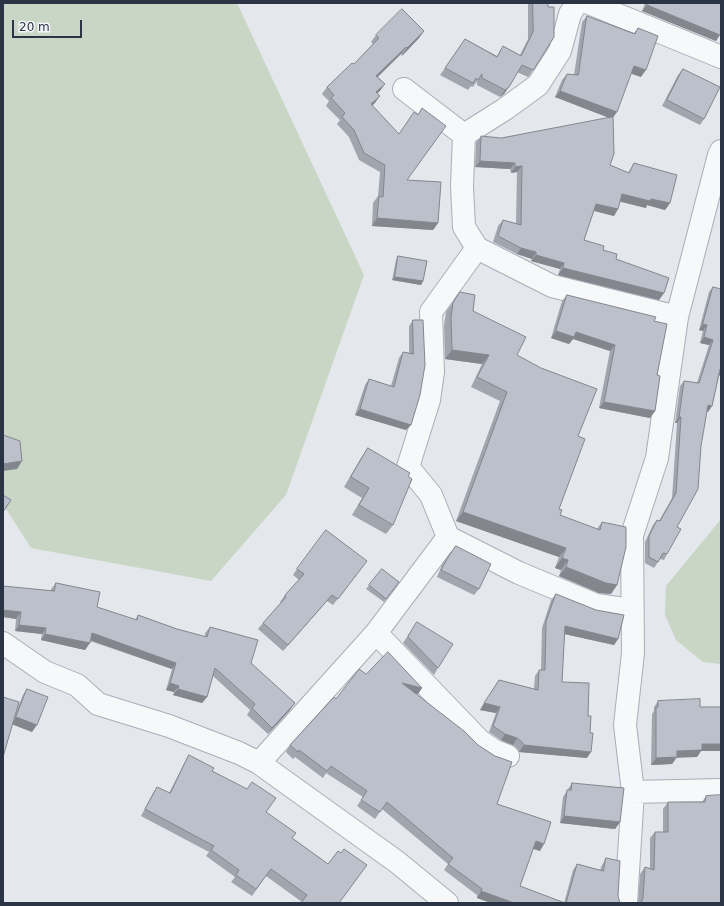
<!DOCTYPE html>
<style>
body{margin:0}
#map{position:relative;width:724px;height:906px;overflow:hidden;background:#e4e7ec;font-family:"DejaVu Sans",sans-serif}
canvas{display:block}
.frame{position:absolute;inset:0;border:4px solid #2b3445;pointer-events:none}
.scale{position:absolute;left:12px;top:20px;width:70px;height:18px;box-sizing:border-box;border:2px solid #2b3445;border-top:0;padding-left:5px;font-size:12px;line-height:14px;white-space:nowrap;color:#2b3445;-webkit-text-stroke:3px #f4f6f9;paint-order:stroke}
</style>
<div id="map">
<canvas width="724" height="906"></canvas>
<div class="frame"></div>
<div class="scale">20 m</div>
</div>
<script>
const g = document.querySelector('canvas').getContext('2d');
g.lineJoin = 'round';
function paint(path, color) {
  g.fillStyle = color;
  g.fill(path, 'evenodd');
}
function strokePath(path, color, width, dash) {
  g.strokeStyle = color;
  g.lineWidth = width;
  g.lineCap = dash ? 'butt' : 'round';
  g.setLineDash(dash || []);
  g.stroke(path);
}
const green = new Path2D(`
 M3 3H237L364 275 286 495 211 581 31 548 3 504Z
 M721 519V664L703 662 676 640 665 615 666 586Z`);
const minor = new Path2D(`
 M589 3 721 57
 M404 89 464 135 462 186 464 227 477 248 552 286 677 317
 M464 135 505 109 538 85 560 51 570 14 577 3
 M448 537 519 573 596 605 632 610
 M376 633 480 741 495 751 508 756
 M3 643 45 672 77 685 98 704 169 726 239 753 259 763 397 862 447 903
 M259 763 376 633 448 537 431 495 408 467 429 400 433 372 431 312 477 248
 M633 792 721 790
 M626 903 633 792 625 725 633 653 632 535 657 458 677 317 719 155 721 151`);
const wall = new Path2D(`
 M528 3H548V7L554 37 529 76 528 77 517 72 504 94 500 97 477 85V81L473 87 471 86 468 90 440 75 465 39 497 56 503 46 520 55 528 39Z
 M645 3H721L716 41 642 11Z
 M587 16 634 33 638 28 641 77 631 73 613 118 610 165 628 173 634 163 670 203 665 210 647 205 646 208 620 201 618 209 614 216 594 211 584 240 603 250 664 293 659 300 558 275 560 269 531 261 532 259 517 254 493 242 498 226 503 220 516 224 517 172 511 173 510 169 475 167 476 143 481 136 501 138 610 118 555 97 562 80 567 74 574 75 582 22Z
 M424 31 419 38 402 56 401 54 378 77 385 84 377 93 375 103 372 105 407 180 438 223 433 230 372 226 373 203 378 196 380 172 359 160 349 137 337 124 340 120 326 106 329 101 322 94 327 87 354 64 373 44 371 42 376 35Z
 M683 69 704 119 700 125 662 106 678 75Z
 M398 256 423 281 421 285 392 280 396 260Z
 M713 287 719 376 712 406 708 412 707 411 677 527 667 554 664 560 660 559 654 568 645 563V542L653 525 657 520 659 521 672 498 677 423H675L680 386 684 381 697 383 709 345 700 343 703 331 699 330 709 292Z
 M460 292 473 311 517 355 578 436 559 509 560 515 597 529 602 522 617 585 611 594 599 593 559 576 561 570 555 568 559 557 456 521 500 401 471 387 482 364 445 359 444 326 446 312Z
 M567 295 654 321 657 375 655 411 650 418 599 408 610 351 573 339 569 344 551 338 562 301Z
 M413 320H423L406 430 355 415 365 385 369 379 391 386 399 358 403 352 409 353V326Z
 M368 448 408 476 393 525 386 534 352 515 362 498 344 487 361 458Z
 M456 546 479 589 474 595 437 577 442 565Z
 M367 561 333 605 327 601 283 651 258 629 263 623 281 603 280 602 285 595 299 580 293 575 297 569Z
 M382 569 399 582 384 602 366 589Z
 M56 583 97 607 135 620 138 615 177 629 205 637V633L210 627 251 663 290 710 268 734 247 715 250 710 213 676 207 697 202 703 173 695 174 692 166 690 172 669 90 641 85 650 41 640 42 634 15 631 16 619 3 617 51 591V589Z
 M556 594 618 639 614 645 564 634 562 682 588 716 587 758 519 752 517 748 513 745 501 740 489 732 496 713 480 710 499 680 534 689 535 676 539 670H541L542 628 551 600Z
 M417 622 438 668 434 675 403 643Z
 M366 674 422 688 418 694H416L497 804 540 851 533 849 520 886 564 903 573 870 577 864 600 870 602 865 606 858 620 903H491L477 898V895L444 870 448 864 382 809 375 819 357 806 363 797 326 773 323 778 295 757 293 759 286 752 290 745 336 699Z
 M27 689 32 732 13 724 18 707 23 695Z
 M658 701 700 707 701 751 697 757H677L672 764 651 765 652 714 654 711V707Z
 M189 755 212 771 266 812 292 838 328 864 341 853 367 865 302 902 266 876 252 896 231 882 235 877 206 856 209 852 141 816 153 793 157 787 169 793 185 762Z
 M572 783 620 822 615 829 560 823 563 797Z
 M706 796 721 903H638L640 874 645 867 650 868V838L655 832H663V809L668 802H702Z`);
const shadedWall = new Path2D(`
 M647 5 720 35 716 41 642 11Z
 M424 31 419 38 402 56 407 48Z
 M406 47 401 54 371 83 376 76Z
 M634 66 646 70 641 77 629 73Z
 M385 84 380 91 371 99 376 92Z
 M509 87 504 94 500 97 505 90Z
 M560 91 617 112 612 119 555 97Z
 M380 96 375 103 366 111 371 104Z
 M480 161 515 163 510 169 475 167Z
 M522 166 517 172 511 173 515 167Z
 M622 194 651 199 670 203 665 210 647 205 646 208 617 201Z
 M596 204 618 209 614 216 591 210Z
 M377 218 438 223 433 230 372 226Z
 M521 248 536 252 532 259 517 254Z
 M536 255 564 263 560 269 531 261Z
 M563 268 664 293 659 300 558 275Z
 M395 277 423 281 421 285 392 280Z
 M703 324 707 325 703 331 699 330Z
 M556 331 576 332 615 345 610 351 573 339 569 344 551 338Z
 M704 337 713 340 709 345 700 343Z
 M452 350 489 355 482 364 445 359Z
 M720 369H721V376L716 375Z
 M604 402 655 411 650 418 599 408Z
 M708 405 712 406 708 412 704 411Z
 M360 409 411 425 406 430 355 415Z
 M679 417H681L677 423H675Z
 M22 461 17 469 3 471V464Z
 M463 512 566 548 559 557 456 521Z
 M562 558 568 560 561 570 555 568Z
 M566 567 617 585 611 594 599 593 559 576Z
 M332 595 327 601 283 651 288 645Z
 M3 610 21 612 16 619 3 617Z
 M19 625 46 628 42 634 15 631Z
 M565 626 618 639 614 645 560 633Z
 M92 633 176 663 172 669 87 639Z
 M45 634 90 643 85 650 41 640Z
 M170 683 179 686 174 692 166 690Z
 M402 683 422 688 418 694 397 689Z
 M178 689 207 697 202 703 173 695Z
 M295 703 290 710 268 734 272 728Z
 M484 703 500 707 496 713 480 710Z
 M16 717 37 725 32 732 11 724Z
 M505 734 517 738 513 745 501 740Z
 M702 744H721V751H701L697 757 672 758 677 751Z
 M524 745 591 752 587 758 519 752Z
 M677 757 672 764 651 765 656 758Z
 M564 816 620 822 615 829 560 823Z
 M536 841 544 844 540 851 531 848Z
 M481 891 514 903H491L477 898Z`);
const building = new Path2D(`
 M533 3H548V7H554V37L534 69 533 70 522 65 509 87 505 90 482 78V74L478 80 476 78 473 83 445 68 465 39 497 57 503 46 521 56 533 32Z
 M647 3H721V33L720 35 647 5Z
 M402 9 424 31 407 48 406 47 376 76 385 84 376 92 380 96 371 104 399 134 414 112 418 115 422 108 446 126 407 180 441 182 438 223 377 218 379 196 383 197 385 165 364 153 354 130 342 117 345 113 331 98 334 95 327 87 352 63 354 64 379 38 376 35Z
 M587 16 635 34 638 28 658 36 646 70 634 66 617 112 560 91 567 74 578 75Z
 M683 69 720 87 704 119 667 100Z
 M613 117 614 154 610 165 629 173 634 163 677 175 670 203 651 199 650 201 622 194 618 209 596 204 584 240 604 246 603 250 617 254 616 259 669 278 664 293 563 268 564 263 536 255V252L521 248 498 236 503 220 521 225 522 166 515 167V163L480 161 481 136 501 138Z
 M398 256 427 261 423 281 395 277Z
 M713 287 721 289V369H720L712 406 708 405 701 446 698 489 677 527 681 529 667 554 663 553 658 562 649 557V536L657 520 660 521 676 493 681 417H679L684 381 699 383 713 340 704 337 707 325 703 324Z
 M460 292 475 295 473 311 526 337 517 355 541 368 597 389 578 436 585 439 559 509 562 510 560 515 600 530 602 522 626 527V547L617 585 606 583 566 567 568 560 562 558 566 548 463 512 507 392 477 377 489 355 452 350 451 317 453 303Z
 M567 295 656 317 654 321 667 324 657 375 660 376 655 411 604 402 615 345 576 332 574 337 556 331Z
 M413 320H423L425 365 420 395 411 425 360 409 369 379 394 387 403 352 413 354Z
 M3 435 20 441 22 461 3 464Z
 M368 448 410 473 408 476 412 479 393 525 359 505 369 488 351 477Z
 M3 495 11 500 3 512Z
 M326 530 367 561 338 599 332 595 288 645 263 623 286 597 285 595 304 574 297 569Z
 M456 546 491 564 479 589 441 570 447 559Z
 M382 569 399 582 386 599 369 585Z
 M56 583 100 592 97 607 137 620 138 615 177 629 207 637 210 627 258 640 251 663 295 703 272 728 252 708 255 704 215 668 207 697 178 689 179 686 170 683 176 663 92 633 90 643 45 634 46 628 19 625 21 612 3 610V586L54 591Z
 M556 594 596 610 624 615 618 639 565 626 562 682 589 683 588 716H591L590 733H593L591 752 524 745 522 742 517 738 505 734 493 726 500 707 484 703 499 680 538 690 539 670H545L546 622Z
 M417 622 453 644 438 668 408 637Z
 M388 652 422 688 402 683 464 731 478 745 495 756 512 762 497 804 551 822 544 844 536 841 520 886 565 903H514L481 891 482 889 448 864 453 858 387 802 380 812 361 800 367 791 331 766 327 771 299 750 298 752 290 745 334 697 336 699 359 669 366 674Z
 M27 689 48 697 37 725 16 717Z
 M3 697 19 702 3 757Z
 M700 699V707H721V744H702V750L677 751V757L656 758V707H658V701Z
 M189 755 214 768 212 771 247 789 252 782 276 798 266 812 296 833 292 838 328 864 338 851 341 853 344 849 367 865 339 903H301L307 895 271 869 256 889 236 875 239 870 211 850 214 846 145 809 157 787 170 793Z
 M572 783 624 788 620 822 564 816 567 790H571Z
 M721 795V903H641L643 898 645 867 654 870 655 832H668V802H705L706 796Z
 M606 858 620 861 618 896 620 903H566L577 864 603 871Z`);
paint(green, '#c9d6c5');
strokePath(minor, '#a9aeb7', 24);
strokePath(minor, '#f7f8fa', 22);
paint(wall, '#a1a5ae');
paint(shadedWall, '#83868d');
paint(building, '#bbc0ca');
strokePath(building, '#83868d', 1);
</script>
